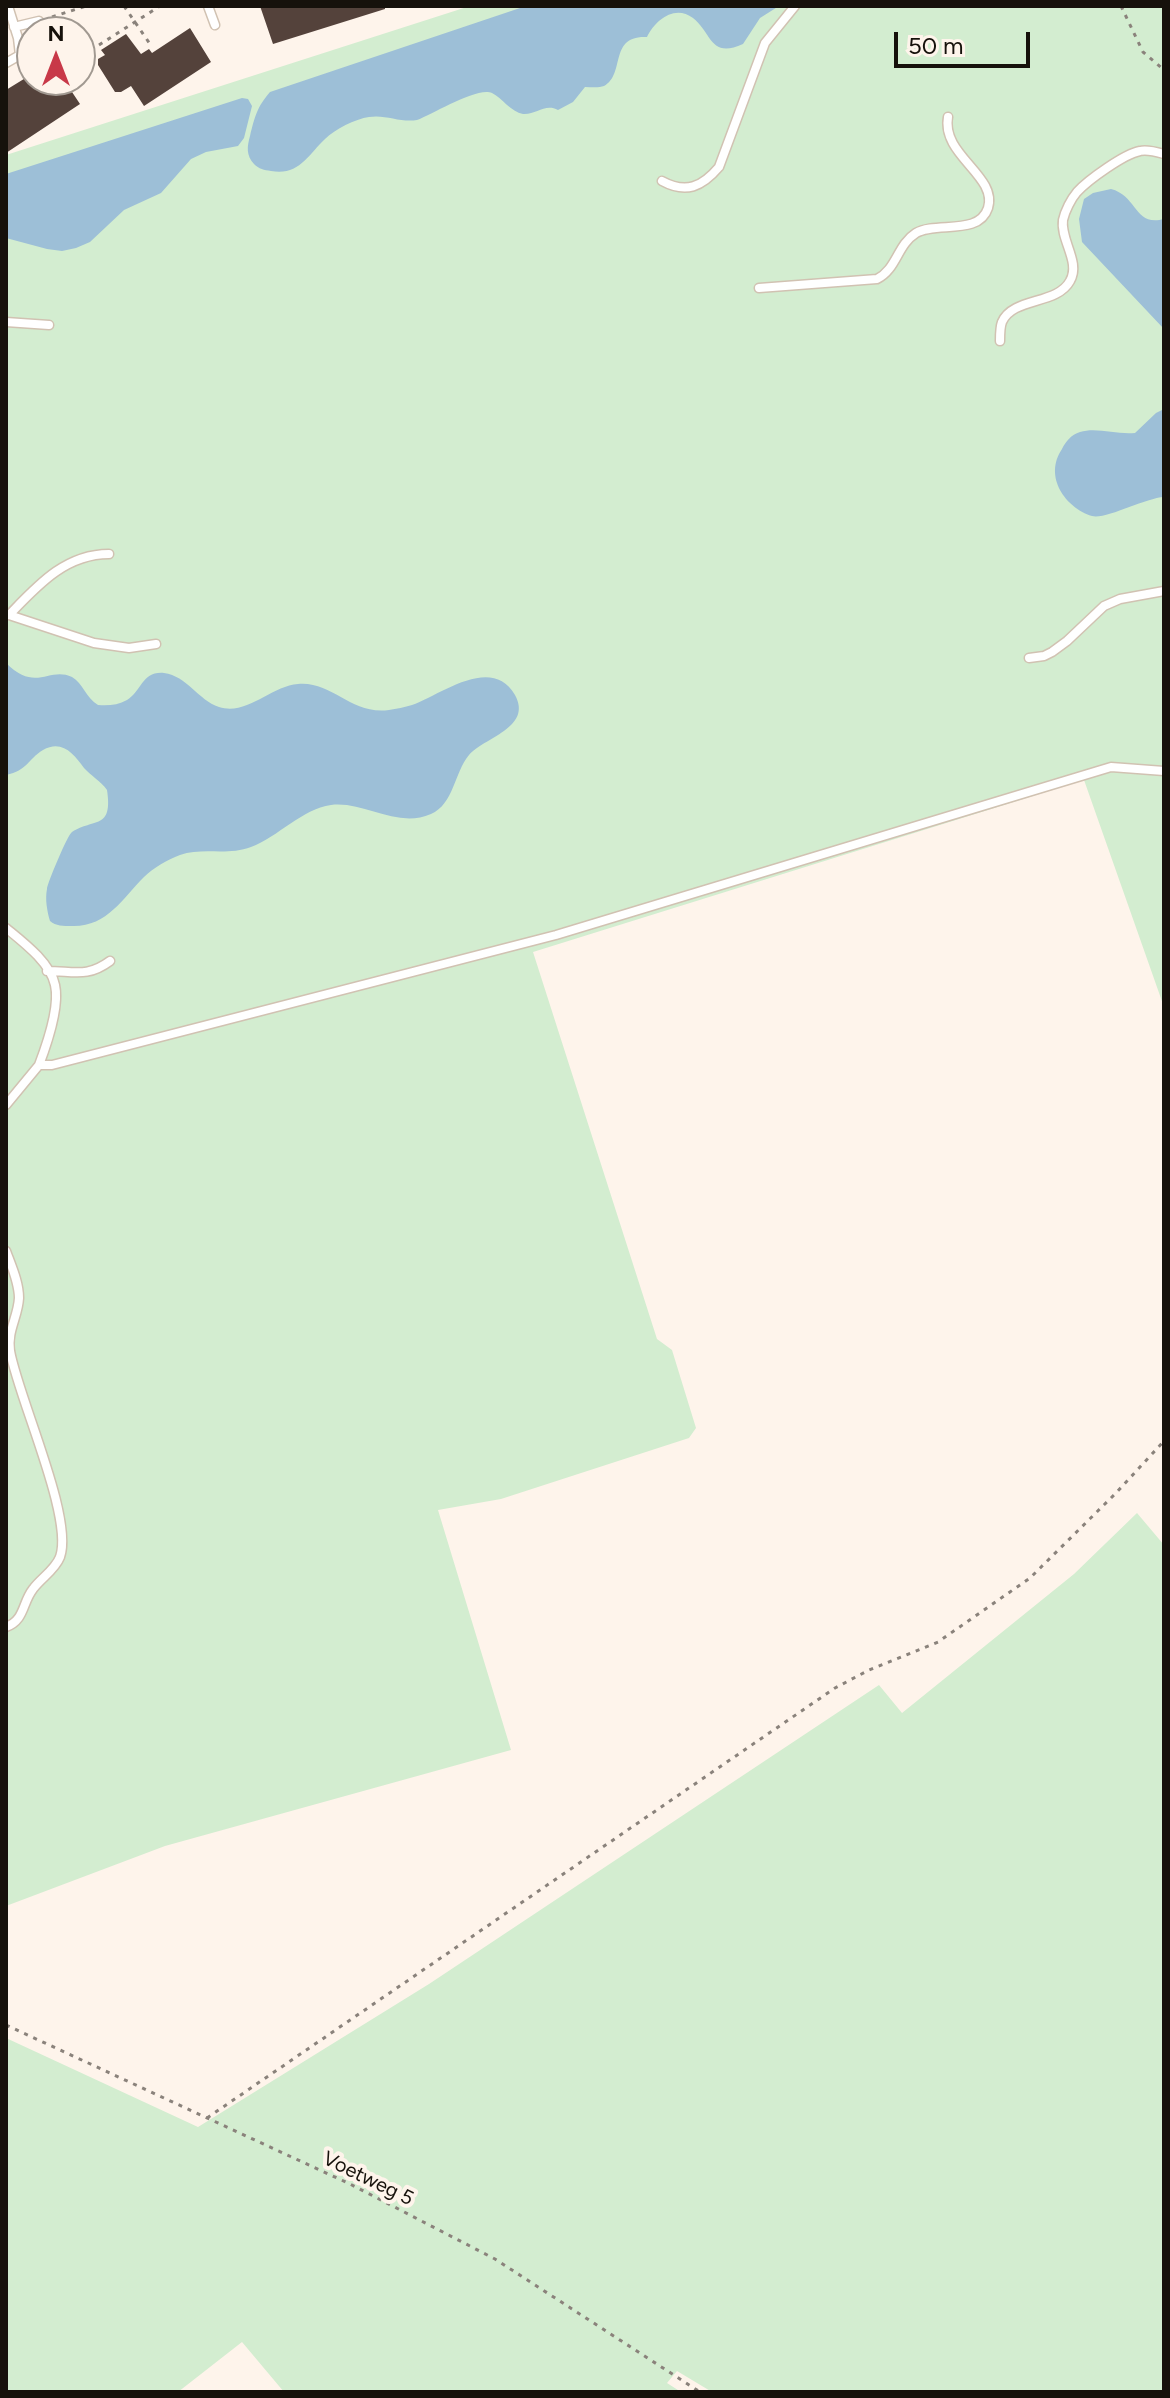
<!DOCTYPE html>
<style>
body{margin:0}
#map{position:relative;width:1170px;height:2398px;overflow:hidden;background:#fef4eb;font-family:Figtree,sans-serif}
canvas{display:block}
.frame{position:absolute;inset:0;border:8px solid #16110b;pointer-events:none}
.north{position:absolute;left:16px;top:16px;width:80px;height:80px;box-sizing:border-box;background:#fef4eb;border:2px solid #a19991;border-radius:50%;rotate:0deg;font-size:22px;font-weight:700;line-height:32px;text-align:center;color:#16110b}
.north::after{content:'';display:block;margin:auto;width:28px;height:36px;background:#c83848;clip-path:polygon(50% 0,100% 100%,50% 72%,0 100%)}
.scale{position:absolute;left:894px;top:32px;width:136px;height:36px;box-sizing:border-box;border:4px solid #16110b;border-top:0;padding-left:10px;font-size:24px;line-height:28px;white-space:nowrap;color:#16110b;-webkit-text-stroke:6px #fef4eb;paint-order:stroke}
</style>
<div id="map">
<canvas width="1170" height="2398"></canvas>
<div class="frame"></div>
<div class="north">N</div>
<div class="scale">50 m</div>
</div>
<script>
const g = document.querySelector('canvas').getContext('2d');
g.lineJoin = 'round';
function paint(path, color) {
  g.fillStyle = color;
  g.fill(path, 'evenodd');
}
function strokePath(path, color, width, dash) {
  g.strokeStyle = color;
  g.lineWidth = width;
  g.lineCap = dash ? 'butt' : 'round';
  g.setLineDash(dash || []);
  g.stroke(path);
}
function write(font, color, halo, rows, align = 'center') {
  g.font = font + ' Figtree,sans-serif';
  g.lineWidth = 8;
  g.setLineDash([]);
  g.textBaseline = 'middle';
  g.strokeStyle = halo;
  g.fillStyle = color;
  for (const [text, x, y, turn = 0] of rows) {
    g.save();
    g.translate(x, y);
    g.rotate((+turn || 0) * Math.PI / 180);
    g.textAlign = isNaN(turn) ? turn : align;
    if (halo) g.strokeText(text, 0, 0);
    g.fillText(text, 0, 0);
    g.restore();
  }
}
const green = new Path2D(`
 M470 6H1164V1007L1084 780 533 952 657 1339 672 1350 696 1428 689 1438 501 1499 438 1510 511 1750 165 1846 6 1906V155Z
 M1137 1513 1164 1545V2392H712L677 2371 667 2383 681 2392H284L242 2342 178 2392H6V2038L198 2127 429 1984 879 1685 902 1713 1074 1574Z`);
const water = new Path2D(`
 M526 6H779L760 18 743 44C710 59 712 33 693 18 675 4 655 20 647 37 608 35 626 74 604 86 599 88 591 87 585 87L573 102 558 110C545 103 536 115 523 114 511 112 502 98 492 93 478 86 433 114 417 120 401 123 385 114 369 117 355 119 335 129 325 139 308 155 299 176 271 171 264 170 259 169 254 164 246 155 247 147 250 136 255 116 257 107 270 92Z
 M242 98 248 99 252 106 244 138 238 146 206 152 191 159 161 193 124 210 90 242 76 248 62 251 47 249 6 238V174Z
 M1111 189C1138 196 1134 227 1164 219V329L1082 242 1079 219 1084 199 1093 193Z
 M1164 409V497C1145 498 1105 520 1092 516 1066 508 1043 477 1062 449 1066 441 1071 435 1080 432 1097 427 1117 435 1135 433L1156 413Z
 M6 663C36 693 49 666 72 677 83 683 86 698 98 705 108 706 118 705 127 700 142 691 142 671 164 673 187 676 198 700 219 707 247 716 271 686 298 684 333 681 350 715 389 710 396 709 405 707 412 705 440 695 492 654 515 695 533 728 483 738 469 755 454 773 454 804 431 814 397 829 365 801 331 805 302 809 278 837 251 847 228 856 202 847 180 855 167 860 153 868 144 877 122 899 107 927 72 926 63 926 56 926 50 921 47 911 45 899 47 889 47 884 68 834 72 832 94 818 113 830 107 790 101 781 91 776 84 768 74 754 62 739 43 750 27 760 28 770 6 775Z`);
const building = new Path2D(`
 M260 6H385V9L273 44Z
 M190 28 211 62 144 106 131 86 121 92H115L98 65V59L105 55 101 50 126 34 141 54 149 49 152 53Z
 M32 74V80H64L80 104 6 153V90Z`);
const path = new Path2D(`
 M124 6 150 44
 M1121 6 1143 52 1164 70
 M52 17 86 6
 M99 45 160 6
 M6 2025 350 2184 495 2259 700 2392
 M207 2118 835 1688 869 1670 938 1642 1030 1578 1116 1493 1164 1441`);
const service = new Path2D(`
 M208 6 215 25
 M14 27 39 21 46 32
 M6 63 20 55 18 38 8 6
 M662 181C686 194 702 187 719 167L765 43 795 6
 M759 288 877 279C897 269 897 245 916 233 936 221 979 236 988 208 998 176 941 155 948 117
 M6 322 49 325
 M1000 341C1000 335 1000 327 1002 322 1013 297 1057 305 1070 281 1081 262 1060 240 1063 220 1065 211 1071 199 1077 192 1088 180 1124 154 1140 151 1147 149 1157 152 1164 154
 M6 614 94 643 129 648 156 644
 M9 615C37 586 65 554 109 554
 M1029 658 1044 656 1052 652 1067 641 1104 606 1120 599 1164 591
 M6 928C23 942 50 962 55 985 60 1007 47 1044 39 1065H52L556 935 1111 767 1164 771
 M47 971C74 971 87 978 110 961
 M6 1105 39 1065
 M6 1251C11 1265 19 1282 19 1298 18 1317 7 1331 10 1351 18 1397 74 1518 60 1557 55 1570 41 1578 33 1589 22 1603 25 1620 6 1627`);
const streetNames = [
 ["Voetweg 5",368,2179,26]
];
paint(green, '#d3edd0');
paint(water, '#9dbfd7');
paint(building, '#54423b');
strokePath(service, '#d1c2b2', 11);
strokePath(path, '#8a827b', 3, [4, 6]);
strokePath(service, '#fff', 8);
write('20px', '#16110b', '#fef4eb', streetNames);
</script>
